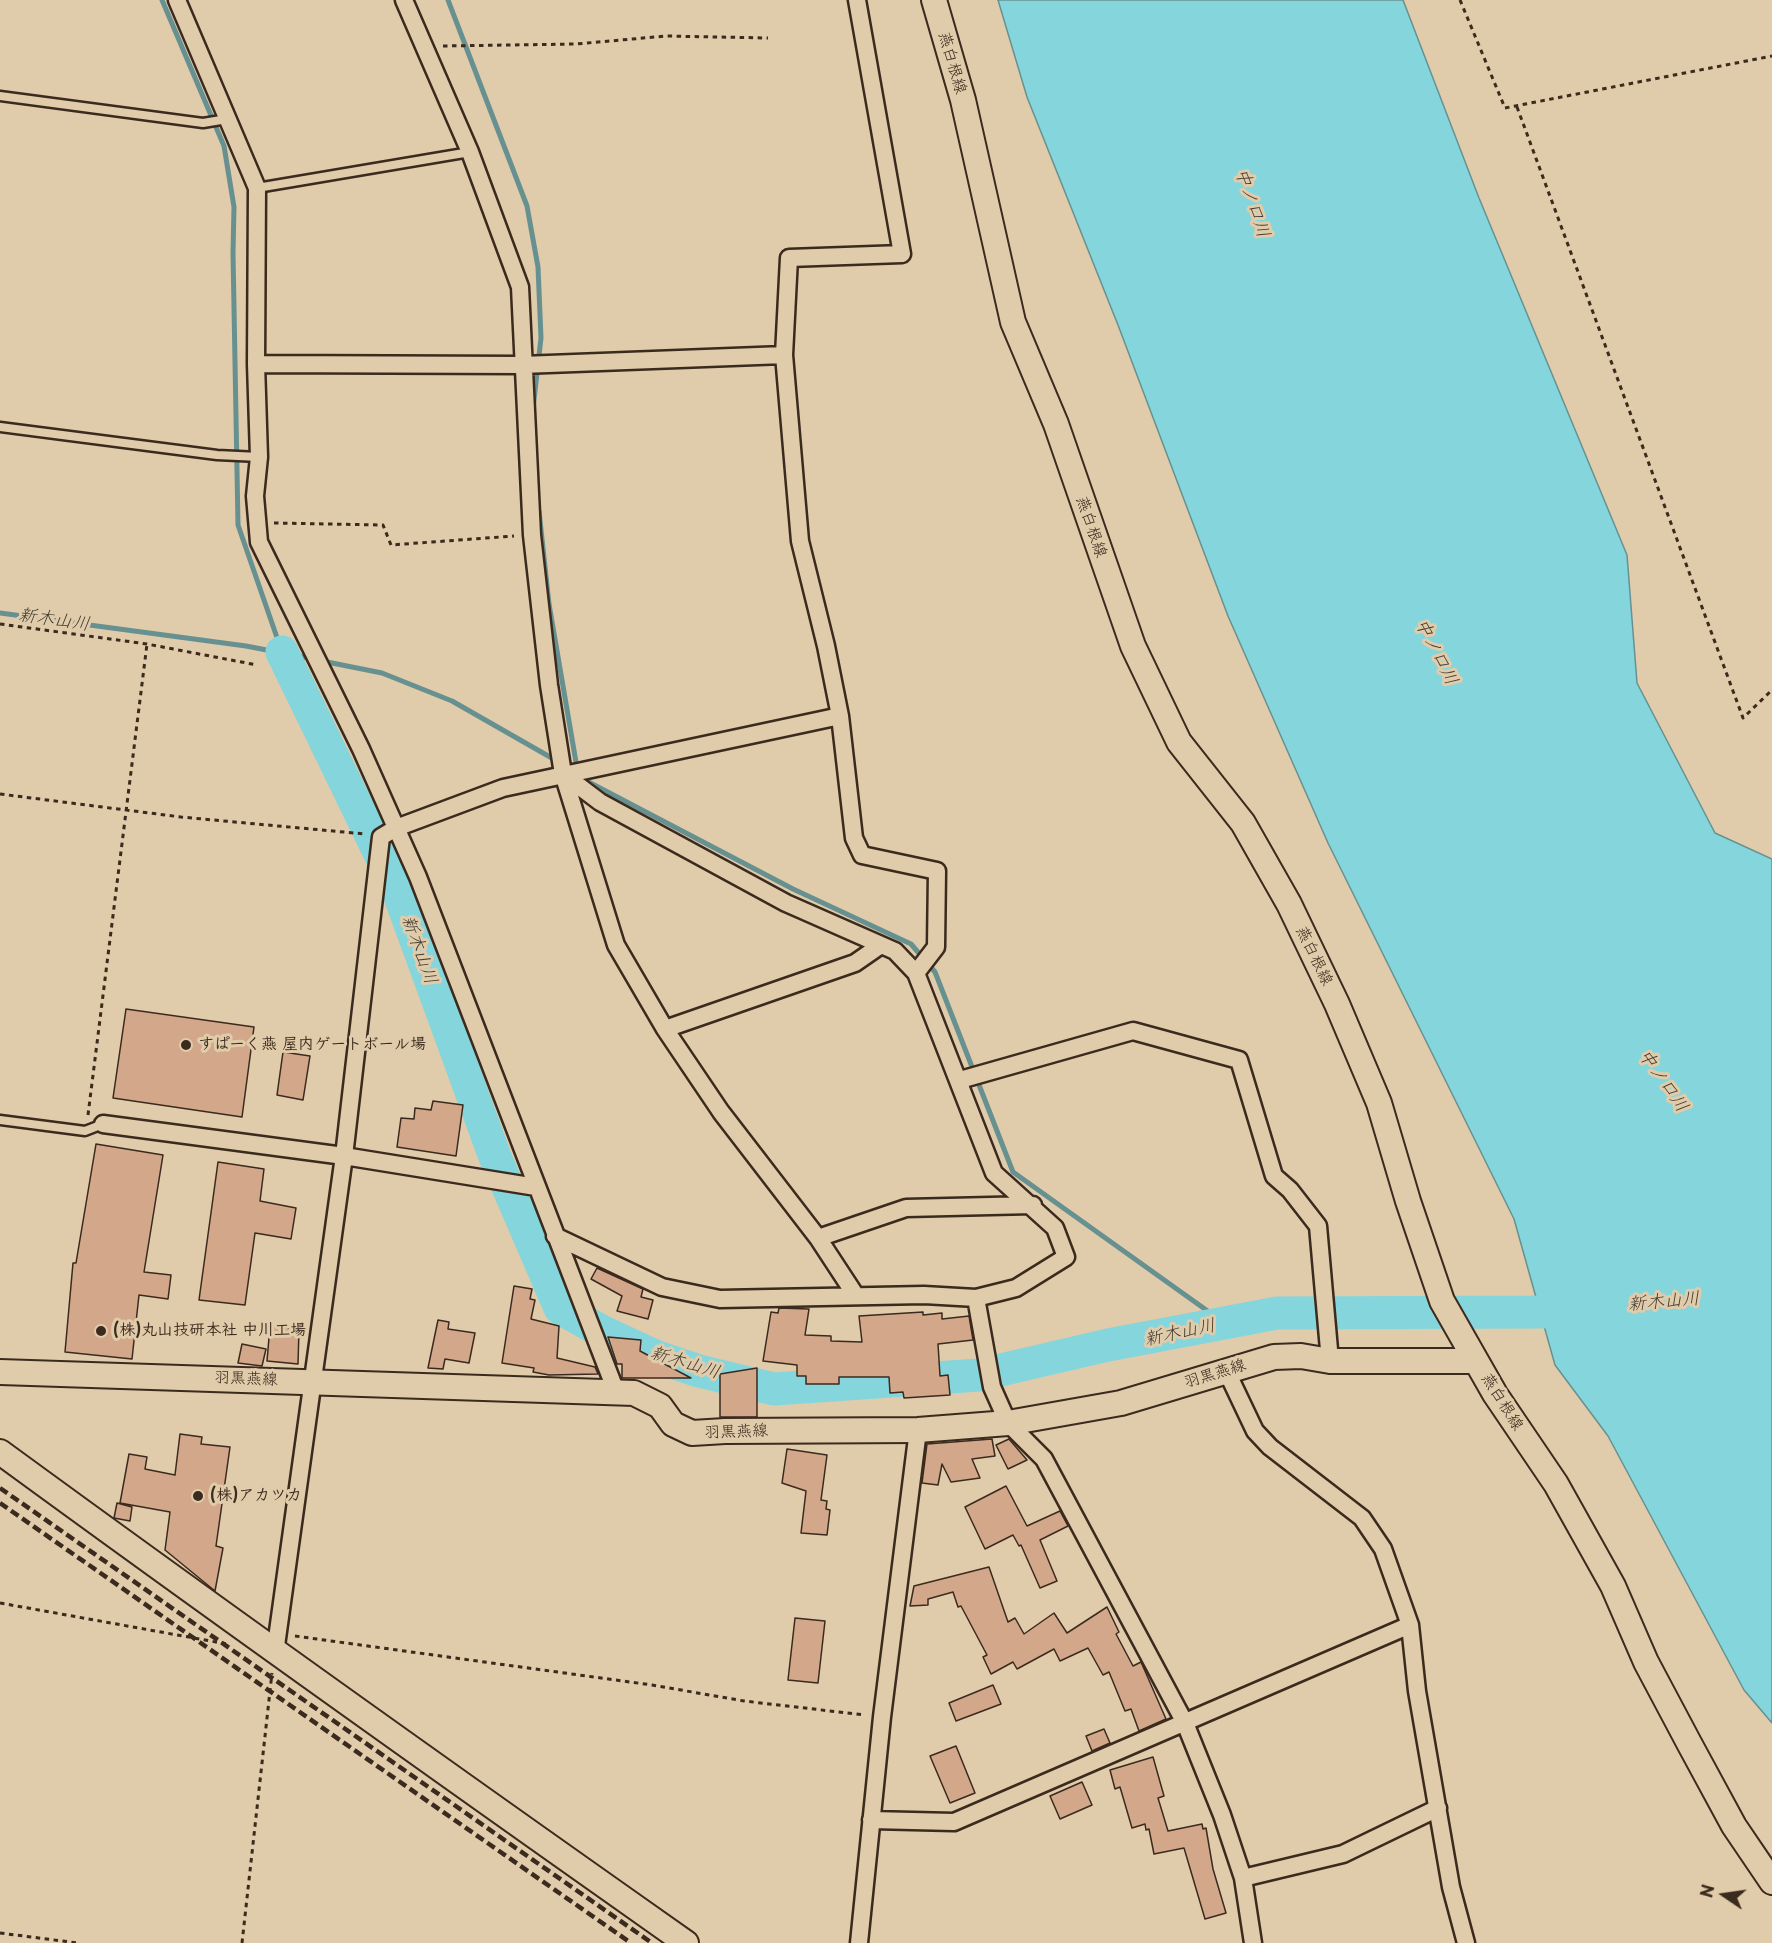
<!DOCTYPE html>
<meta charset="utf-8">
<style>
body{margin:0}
#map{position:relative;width:1772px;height:1943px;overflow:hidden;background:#e0cbaa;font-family:"Playpen Sans",sans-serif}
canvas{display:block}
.north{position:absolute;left:1694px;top:1865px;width:60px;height:60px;-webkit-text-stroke:4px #e0cbaa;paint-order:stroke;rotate:283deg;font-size:16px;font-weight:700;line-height:24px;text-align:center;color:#3b2a1e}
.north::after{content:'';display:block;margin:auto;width:21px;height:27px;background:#3b2a1e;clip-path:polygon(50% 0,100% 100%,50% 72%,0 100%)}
</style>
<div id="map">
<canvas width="1772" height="1943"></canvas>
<div class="north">N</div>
</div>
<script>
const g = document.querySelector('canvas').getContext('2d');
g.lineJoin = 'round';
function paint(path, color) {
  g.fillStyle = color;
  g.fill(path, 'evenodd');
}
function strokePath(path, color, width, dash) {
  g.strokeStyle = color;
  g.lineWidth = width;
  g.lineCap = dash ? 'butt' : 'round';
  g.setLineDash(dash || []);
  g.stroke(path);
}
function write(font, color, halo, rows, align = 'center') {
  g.font = font + ' "Playpen Sans","Klee One",sans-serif';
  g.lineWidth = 6;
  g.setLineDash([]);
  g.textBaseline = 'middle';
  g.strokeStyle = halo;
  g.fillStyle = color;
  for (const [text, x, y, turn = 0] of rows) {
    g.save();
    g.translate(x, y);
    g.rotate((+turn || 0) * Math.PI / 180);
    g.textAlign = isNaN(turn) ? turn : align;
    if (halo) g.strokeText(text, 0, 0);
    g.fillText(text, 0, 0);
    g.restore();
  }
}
const water = new Path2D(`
 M998 0H1403L1479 198 1627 555 1637 683 1715 833 1772 859V1723L1744 1690 1608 1436 1555 1365 1514 1219 1328 843 1228 616 1118 325 1027 97Z`);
const stream = new Path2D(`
 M162 0 224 146 234 207 233 253 238 525 282 652
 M448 0 527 206 538 267 541 338 533 409
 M539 511 549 604 577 768
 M0 613 246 646 313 659
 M322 661 382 673 452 701 557 761
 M579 777 793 889 911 944 935 972 1013 1172 1223 1322`);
const river = new Path2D(`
 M282 652 398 891 495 1157 560 1308 601 1331 657 1357 699 1371 774 1389 979 1375 1108 1345 1277 1313 1542 1312 1585 1308`);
const building = new Path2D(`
 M126 1009 254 1027 242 1117 113 1098Z
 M283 1052 310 1056 303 1100 277 1095Z
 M433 1101 463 1105 456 1156 397 1147 401 1118 414 1119 415 1108 431 1110Z
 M96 1144 163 1155 144 1272 171 1275 168 1299 139 1295 132 1359 65 1352 73 1263H76Z
 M218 1162 264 1169 260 1201 296 1208 291 1239 255 1233 245 1305 199 1300Z
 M597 1268 643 1289 641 1297 653 1300 648 1319 617 1311 622 1296 591 1279Z
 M514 1286 532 1289 530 1299 535 1300 531 1319 559 1326 557 1358 595 1367 598 1374 549 1375 533 1372 534 1368 502 1363Z
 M779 1308 809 1309 805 1335 831 1336V1341L862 1342 859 1316 923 1312V1315L942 1313V1319L969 1316 973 1340 938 1344 940 1376 948 1375 950 1395 904 1398 903 1392 890 1393 889 1377H839V1384H806V1376H797V1365L763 1361 771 1312 778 1313Z
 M438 1320 449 1322 448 1329 475 1333 469 1363 445 1359 443 1369 428 1368Z
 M270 1326 299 1329 298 1364 267 1361Z
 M608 1337 641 1340 640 1351 691 1378H622V1364H617Z
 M242 1344 266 1349 262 1366 238 1363Z
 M757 1368V1417H720V1374Z
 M180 1434 202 1437 201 1444 230 1447 216 1546 223 1548 215 1591 165 1550 170 1512 120 1503 129 1454 147 1457 145 1469 175 1475Z
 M992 1439 995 1456 972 1459 980 1478 951 1482 942 1464 938 1485 922 1483 927 1444Z
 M1009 1439 1027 1460 1008 1469 996 1445Z
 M787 1449 827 1455 821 1500 827 1501 826 1509 830 1510 827 1535 801 1533 806 1491 782 1483Z
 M1006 1486 1027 1526 1060 1511 1068 1526 1040 1540 1057 1581 1040 1588 1021 1545 1019 1546 1013 1535 985 1549 965 1507Z
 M117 1503 132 1507 130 1521 114 1518Z
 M989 1567 1008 1622 1015 1618 1024 1634 1054 1613 1067 1633 1107 1607 1119 1632 1116 1634 1133 1666 1141 1662 1166 1719 1139 1731 1131 1709 1125 1711 1109 1672 1103 1675 1088 1648 1060 1661 1054 1649 1017 1669 1013 1662 991 1674 983 1657 987 1655 961 1606 958 1607 953 1592 928 1599V1605L910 1606 914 1586Z
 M795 1618 825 1621 818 1683 788 1680Z
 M993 1685 1001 1704 956 1721 949 1703Z
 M1104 1729 1110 1743 1092 1751 1086 1736Z
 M956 1746 975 1793 950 1803 930 1756Z
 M1153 1757 1164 1796 1158 1798 1168 1831 1202 1824 1203 1829 1206 1828 1213 1869 1226 1913 1205 1919 1184 1848 1154 1854 1149 1829 1146 1830 1145 1824 1132 1828 1120 1787 1115 1789 1110 1770Z
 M1082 1782 1092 1805 1060 1819 1050 1796Z`);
const path = new Path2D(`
 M1460 0 1505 108 1772 56
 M443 46 576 44 666 36 768 38
 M1517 107 1743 718 1772 690
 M274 523 383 525 391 545 514 536
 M0 624 147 644 257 665
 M0 794 181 817 365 834
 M88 1115 147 644
 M0 1603 227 1644
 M295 1636 652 1685 744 1701 865 1715
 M0 1933 78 1943
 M242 1943 272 1673`);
const lane = new Path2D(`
 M0 96 203 123 227 119
 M257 188 470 152
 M0 427 217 455 259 457
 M0 1120 85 1131 103 1124`);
const street = new Path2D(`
 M177 0 257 188 256 364 259 457 255 496 259 542 361 749 418 877 617 1394
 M404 0 470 152 520 287 532 535 549 685 563 774 616 945 665 1029 721 1112 818 1238 856 1296
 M857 0 902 254 789 258 784 355 800 541 826 646 840 716 854 838 862 855 937 871 936 947 916 973
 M256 364 522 365 784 355
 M665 1029 855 963 881 945
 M960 1080 1133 1031 1239 1060 1274 1176 1290 1190 1318 1226 1330 1361
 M103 1124 344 1156 536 1187
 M555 1236 662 1287 720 1299 924 1295 976 1298 1016 1288 1066 1257 1055 1228 994 1173 916 973 895 951 786 903 600 802 563 774
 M818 1238 906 1208 1033 1205
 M976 1298 992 1387 1008 1423 1044 1459 1185 1723 1222 1815 1243 1878 1253 1943
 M1226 1370 1255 1431 1270 1447 1362 1518 1383 1549 1410 1625 1417 1691 1451 1887 1466 1943
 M275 1653 344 1156 381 837 396 828 503 788 840 716
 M871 1820 954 1822 1410 1625
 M1243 1878 1343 1854 1438 1808
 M859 1943 882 1717 918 1430`);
const secondary = new Path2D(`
 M934 0 963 100 1013 322 1056 424 1133 646 1179 742 1243 823 1289 904 1337 1004 1379 1103 1408 1201 1442 1301 1495 1394 1556 1484 1613 1586 1646 1662 1689 1743 1734 1826 1772 1882
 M0 1372 634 1393 660 1406 673 1424 692 1433 725 1431 918 1430 1008 1423 1121 1403 1274 1357 1301 1356 1330 1361H1476
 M0 1452C227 1618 456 1781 686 1943`);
const rail = new Path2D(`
 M0 1488 652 1943
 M0 1503 631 1943`);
const markers = [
 [186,1045,6,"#3b2a1e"],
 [101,1331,6,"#3b2a1e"],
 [198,1496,6,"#3b2a1e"]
];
const streetNames = [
 ["燕白根線",952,63,74],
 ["燕白根線",1091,527,71],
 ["燕白根線",1314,956,64],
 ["羽黒燕線",1215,1374,-17],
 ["羽黒燕線",246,1379,2],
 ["燕白根線",1502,1402,58],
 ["羽黒燕線",736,1432,-2]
];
const poiNames = [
 ["すぱーく燕 屋内ゲートボール場",198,1045],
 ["(株)丸山技研本社 中川工場",113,1331],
 ["(株)アカツカ",210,1496]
];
const waterNames = [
 ["中ノ口川",1252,203,71],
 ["新木山川",54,620,8],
 ["中ノ口川",1436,652,63],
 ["新木山川",419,950,70],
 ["中ノ口川",1663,1081,55],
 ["新木山川",1664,1302,-5],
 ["新木山川",1180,1333,-12],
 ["新木山川",685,1363,17]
];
paint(water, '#84d6dc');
strokePath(water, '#679190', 1.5);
strokePath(stream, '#679190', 5);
strokePath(river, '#84d6dc', 33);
paint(building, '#d2a78a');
strokePath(building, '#3b2a1e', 1.5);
strokePath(lane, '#3b2a1e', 13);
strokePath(street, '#3b2a1e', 21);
strokePath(secondary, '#3b2a1e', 28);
strokePath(path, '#3b2a1e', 3, [4.5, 4.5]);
strokePath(lane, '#e0cbaa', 8);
strokePath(street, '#e0cbaa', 16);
strokePath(secondary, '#e0cbaa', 24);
strokePath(rail, '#3b2a1e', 4.5, [9, 4.5]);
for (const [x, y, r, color] of markers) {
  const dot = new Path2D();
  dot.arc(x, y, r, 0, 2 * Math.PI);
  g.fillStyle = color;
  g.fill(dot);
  strokePath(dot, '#e0cbaa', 2);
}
write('16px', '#3b2a1e', '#e0cbaa', streetNames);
write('bold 16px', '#3b2a1e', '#e0cbaa', poiNames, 'left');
write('italic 18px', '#423b31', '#e0cbaa', waterNames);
</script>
